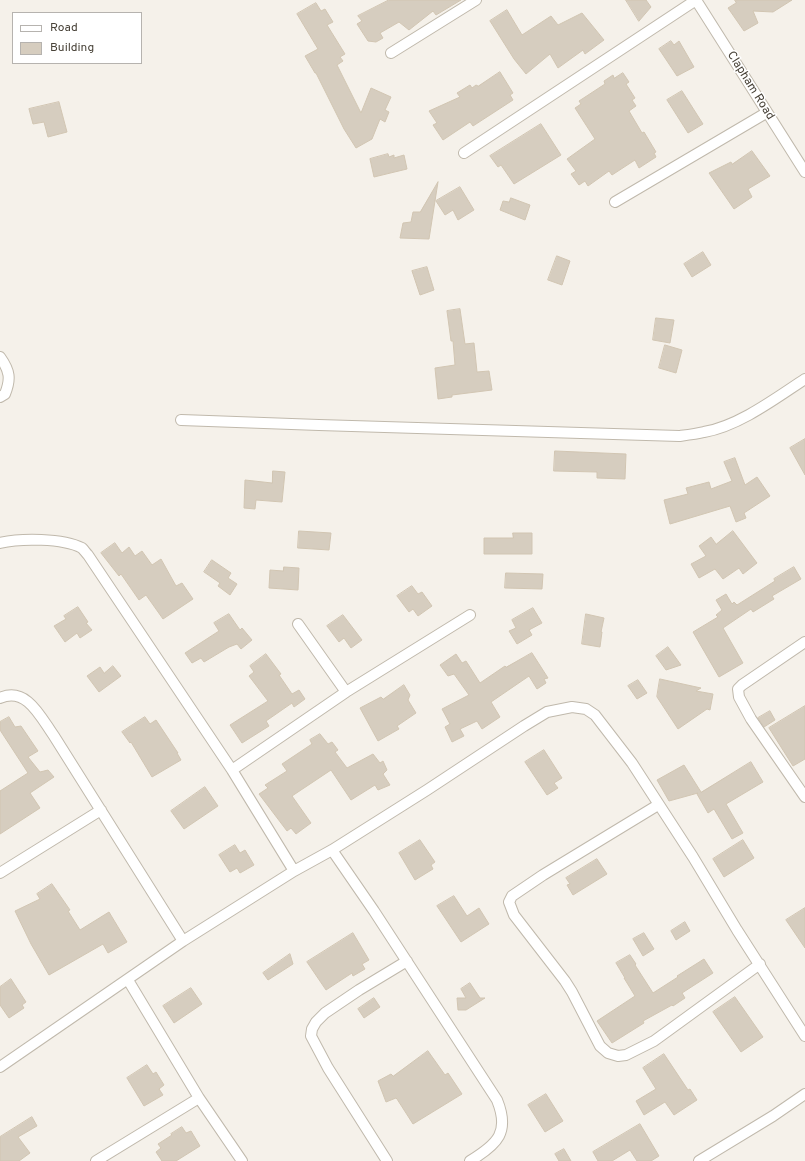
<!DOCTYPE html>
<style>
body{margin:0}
#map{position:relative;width:805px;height:1161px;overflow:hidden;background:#f5f1ea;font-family:Overpass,sans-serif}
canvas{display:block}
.legend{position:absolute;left:12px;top:12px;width:130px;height:52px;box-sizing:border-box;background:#fff;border:1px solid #b6b3af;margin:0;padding:5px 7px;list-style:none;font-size:12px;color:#484238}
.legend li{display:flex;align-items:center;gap:8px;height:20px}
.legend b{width:20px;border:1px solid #b6b3af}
</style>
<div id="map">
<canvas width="805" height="1161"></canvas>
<ul class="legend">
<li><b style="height:5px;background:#fff"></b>Road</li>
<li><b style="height:11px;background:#d6cdbf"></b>Building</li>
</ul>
</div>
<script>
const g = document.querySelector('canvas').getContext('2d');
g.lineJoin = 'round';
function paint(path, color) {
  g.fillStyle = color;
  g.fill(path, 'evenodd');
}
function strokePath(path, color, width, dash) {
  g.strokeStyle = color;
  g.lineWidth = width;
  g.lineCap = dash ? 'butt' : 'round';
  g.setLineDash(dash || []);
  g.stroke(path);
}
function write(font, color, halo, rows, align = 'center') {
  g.font = font + ' Overpass,sans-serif';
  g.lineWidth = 3;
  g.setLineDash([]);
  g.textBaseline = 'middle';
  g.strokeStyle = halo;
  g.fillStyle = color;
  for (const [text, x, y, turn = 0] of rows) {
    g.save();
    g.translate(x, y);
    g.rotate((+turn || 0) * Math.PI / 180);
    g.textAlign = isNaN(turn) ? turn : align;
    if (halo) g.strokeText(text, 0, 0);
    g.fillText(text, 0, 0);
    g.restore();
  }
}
const building = new Path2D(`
 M389 0H461L436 15 433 11 409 30 399 22 380 33 383 38 376 42 368 41 357 24 362 21 358 16Z
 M626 0H646L651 7 639 21Z
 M735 0H792L773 12 753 11 758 23 744 31 728 8 736 3Z
 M316 3 321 11 325 9 333 22 327 25 345 54 340 57 343 61 337 65 361 113 371 88 391 97 385 110 389 112 385 122 380 119 372 139 356 148 344 129 316 73H315L305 56 318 49 297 14Z
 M507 10 522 35 551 16 558 25 582 13 604 40 585 54 583 50 558 68 550 54 526 74 514 59 490 21Z
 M671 41 674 45 679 41 694 67 677 76 659 49Z
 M500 72 513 93 510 95 513 100 473 126 470 122 443 140 433 125 437 123 429 111 460 97 457 93 470 85 472 88 476 85 478 86Z
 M623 73 629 82 626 84 635 98 632 100 636 106 629 111 642 133 644 132 656 152 654 153 656 157 639 168 635 160 612 175 609 171 588 186 585 181 579 185 571 174 576 171 567 159 595 139 575 108 581 104 579 101 605 84 604 81 613 75 614 78Z
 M682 91 703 124 688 133 667 100Z
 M59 102 67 132 48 137 44 122 33 124 29 109Z
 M541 124 561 155 514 184 501 165 498 167 490 156Z
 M752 151 770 176 748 189 752 197 734 209 709 173 731 162 732 164Z
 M388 154 389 157 394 155V158L404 155 407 169 374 177 370 159Z
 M438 182 429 239 400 238 403 223 411 222 413 212H420Z
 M460 187 474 210 458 220 453 210 445 215 436 201Z
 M511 198 530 205 525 220 500 210 503 201 509 202Z
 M703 252 711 265 692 277 684 264Z
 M557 256 570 261 562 285 548 280Z
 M427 267 434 290 420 295 412 271Z
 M460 309 465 344 474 343 477 372 489 371 492 390 452 395V397L438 399 435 368 455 365 453 341H451L447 311Z
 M656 318 674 320 670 343 653 340Z
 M665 345 682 350 676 373 659 368Z
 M805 439V475L790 448Z
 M555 451 626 454 625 479 597 478V472L554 471Z
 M735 458 745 485 757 477 770 496 744 513 746 518 736 522 730 506 670 524 664 500 688 494 686 488 709 482 711 489 732 481 724 462Z
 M273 471 285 472 282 502 256 500 255 509 244 508 245 480 272 483Z
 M299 531 331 533 329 550 298 548Z
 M733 531 757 563 743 574 739 568 723 579 715 569 699 578 691 564 706 556 699 546 711 537 716 544Z
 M513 533H532V554H484V538H513Z
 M115 543 122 553 129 547 135 556 142 551 152 565 161 559 176 586 182 583 193 599 163 619 146 595 139 600 121 574 119 576 101 553Z
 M212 560 231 573 228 578 237 584 230 595 218 586 220 583 204 572Z
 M284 567 299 568 298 590 269 588 270 570 283 571Z
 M794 567 801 579 772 596 774 599 753 612 751 609 723 628 743 663 719 677 693 632 718 617 716 615 722 610 716 600 726 594 732 604 734 602 737 605 775 581 774 579Z
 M506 573 543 574 542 589 505 588Z
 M412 586 418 594 422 592 432 606 418 616 413 609 409 612 397 596Z
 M78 607 88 622 86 623 92 630 80 638 77 633 65 642 54 626 66 619 64 616Z
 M533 608 542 623 529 630 532 635 517 644 509 631 516 628 512 620Z
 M229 614 240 630 242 628 252 640 241 649 237 644 229 647 204 662 201 658 192 663 185 653 219 631 214 623Z
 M586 614 604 618 601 632H602L600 647 582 644Z
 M343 615 362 640 351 648 344 638 339 642 327 626Z
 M668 647 681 665 666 670 656 656Z
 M532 653 548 678 544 679 546 683 537 689 529 676 491 702 500 717 482 729 477 721 460 729 464 736 452 742 445 727 450 724 442 709 469 695 454 674 448 676 440 665 456 654 462 663 466 661 480 683 505 666 506 667Z
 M266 654 281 674 279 675 292 694 299 690 305 699 294 707 292 703 266 721 269 726 242 743 230 725 268 701 249 676 254 672 250 666Z
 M113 666 121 676 99 692 87 676 100 667 104 673Z
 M660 679 701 688 696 691 713 694 710 710 707 709 678 729 657 697Z
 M638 680 647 693 637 699 628 686Z
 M404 685 410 695 408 700 416 713 397 726 399 729 378 741 360 708 381 697 383 699Z
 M805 706V759L793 766 769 728Z
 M770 711 775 720 764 727 758 718Z
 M9 717 15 727 21 726 38 751 28 757 40 772 48 770 54 777 30 793 40 808 0 834V791L28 773 0 730V722Z
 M145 717 150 724 156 720 178 753H177L181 760 152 777 131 742 130 743 122 732Z
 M320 734 328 744 332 742 338 750 335 752 347 768 373 754 380 763 383 761 387 770 383 774 390 785 378 790 375 785 351 800 331 770 292 796 311 823 296 834 291 828 287 831 259 794 268 788 265 785 287 771 282 764 312 744 310 740Z
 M544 750 562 778 554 783 558 788 547 795 525 762Z
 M751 762 763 782 726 804 743 833 732 839 714 809 708 813 697 794 698 793 669 801 657 780 684 765 701 792Z
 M205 787 218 806 184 829 171 811Z
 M420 840 435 862 431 865 433 869 415 880 399 853Z
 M743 840 754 858 724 877 713 859Z
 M235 845 240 853 245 850 254 865 240 873 237 868 230 872 219 855Z
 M597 859 607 874 573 895 567 885 570 884 566 878Z
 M52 884 70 910 68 911 80 930 109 912 127 942 108 953 103 944 49 975 31 944 15 911 40 899 37 894Z
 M454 896 467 916 479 908 489 924 461 942 437 906Z
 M805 908V948L786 920Z
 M685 922 690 931 676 940 671 931Z
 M353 933 369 960 362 964 365 969 353 976 352 973 326 990 307 962Z
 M644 933 654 949 643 956 633 939Z
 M290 954 293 964 268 980 263 973Z
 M630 955 636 964 635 965 653 993 678 977 677 976 704 959 713 973 682 993 685 998 673 1006 672 1005 643 1021 644 1023 612 1043 597 1021 635 996 624 978H625L616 963Z
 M11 979 26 1002 22 1005 24 1008 9 1018 0 1005V987Z
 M470 983 480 998H485L466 1010H458L457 998H466L461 989Z
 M191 988 202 1004 174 1023 163 1006Z
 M735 997 763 1037 741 1052 713 1012Z
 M374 998 380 1007 364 1018 358 1009Z
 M428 1051 445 1075 448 1073 462 1094 413 1124 397 1099 396 1098 386 1102 378 1081 391 1074 393 1076Z
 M664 1054 688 1090 690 1089 697 1100 674 1115 665 1102 644 1115 636 1101 656 1089 643 1068Z
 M147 1065 153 1074 156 1072 164 1085 159 1089 163 1095 144 1106 127 1078Z
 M546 1094 563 1121 545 1132 528 1105Z
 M32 1117 37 1126 18 1137 30 1153 19 1161H0V1137Z
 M640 1124 659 1156 651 1161H637L630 1150 612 1161H598L593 1152Z
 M182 1127 186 1133 191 1131 200 1146 176 1161H162L156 1152 161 1148 158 1144 172 1135 171 1134Z
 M564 1149 571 1161H559L555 1154Z`);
const street = new Path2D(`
 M696 0 805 172
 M391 53 476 0
 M464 153 696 0
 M615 202 766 113
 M0 357C10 371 11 379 5 394L0 397
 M181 420 319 425 679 436C687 435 696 434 704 432 739 426 776 398 805 379
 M0 543C20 538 63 538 82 548 84 550 86 553 88 555L232 770 294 871
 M298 624 346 692
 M805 642 742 685 738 689 739 697 751 719 805 797
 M0 698C27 686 41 718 54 736L183 941
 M232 770 346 692 470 615
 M658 805 543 875 512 896 509 902 514 915 565 981 572 992 600 1046 608 1053 618 1056 626 1055 654 1041 760 964
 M332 850 374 911 497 1100C510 1132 498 1144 470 1161
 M0 873 101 810
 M128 980 199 1098 242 1161
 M0 1067 183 941 294 871 332 850 427 790 524 726 547 712 572 707 586 709 595 715 632 763 693 857 737 930 805 1036
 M96 1161 199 1098
 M387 1161 328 1068 311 1036 312 1029 316 1022 325 1013 359 990 407 961
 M699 1161 773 1116 805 1094`);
const streetNames = [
 ["Clapham Road",750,86,58]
];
paint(building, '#d6cdbf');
strokePath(building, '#d1c5b2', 1);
strokePath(street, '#c0b9ac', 12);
strokePath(street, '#fff', 10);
write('12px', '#484238', '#fff', streetNames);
</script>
